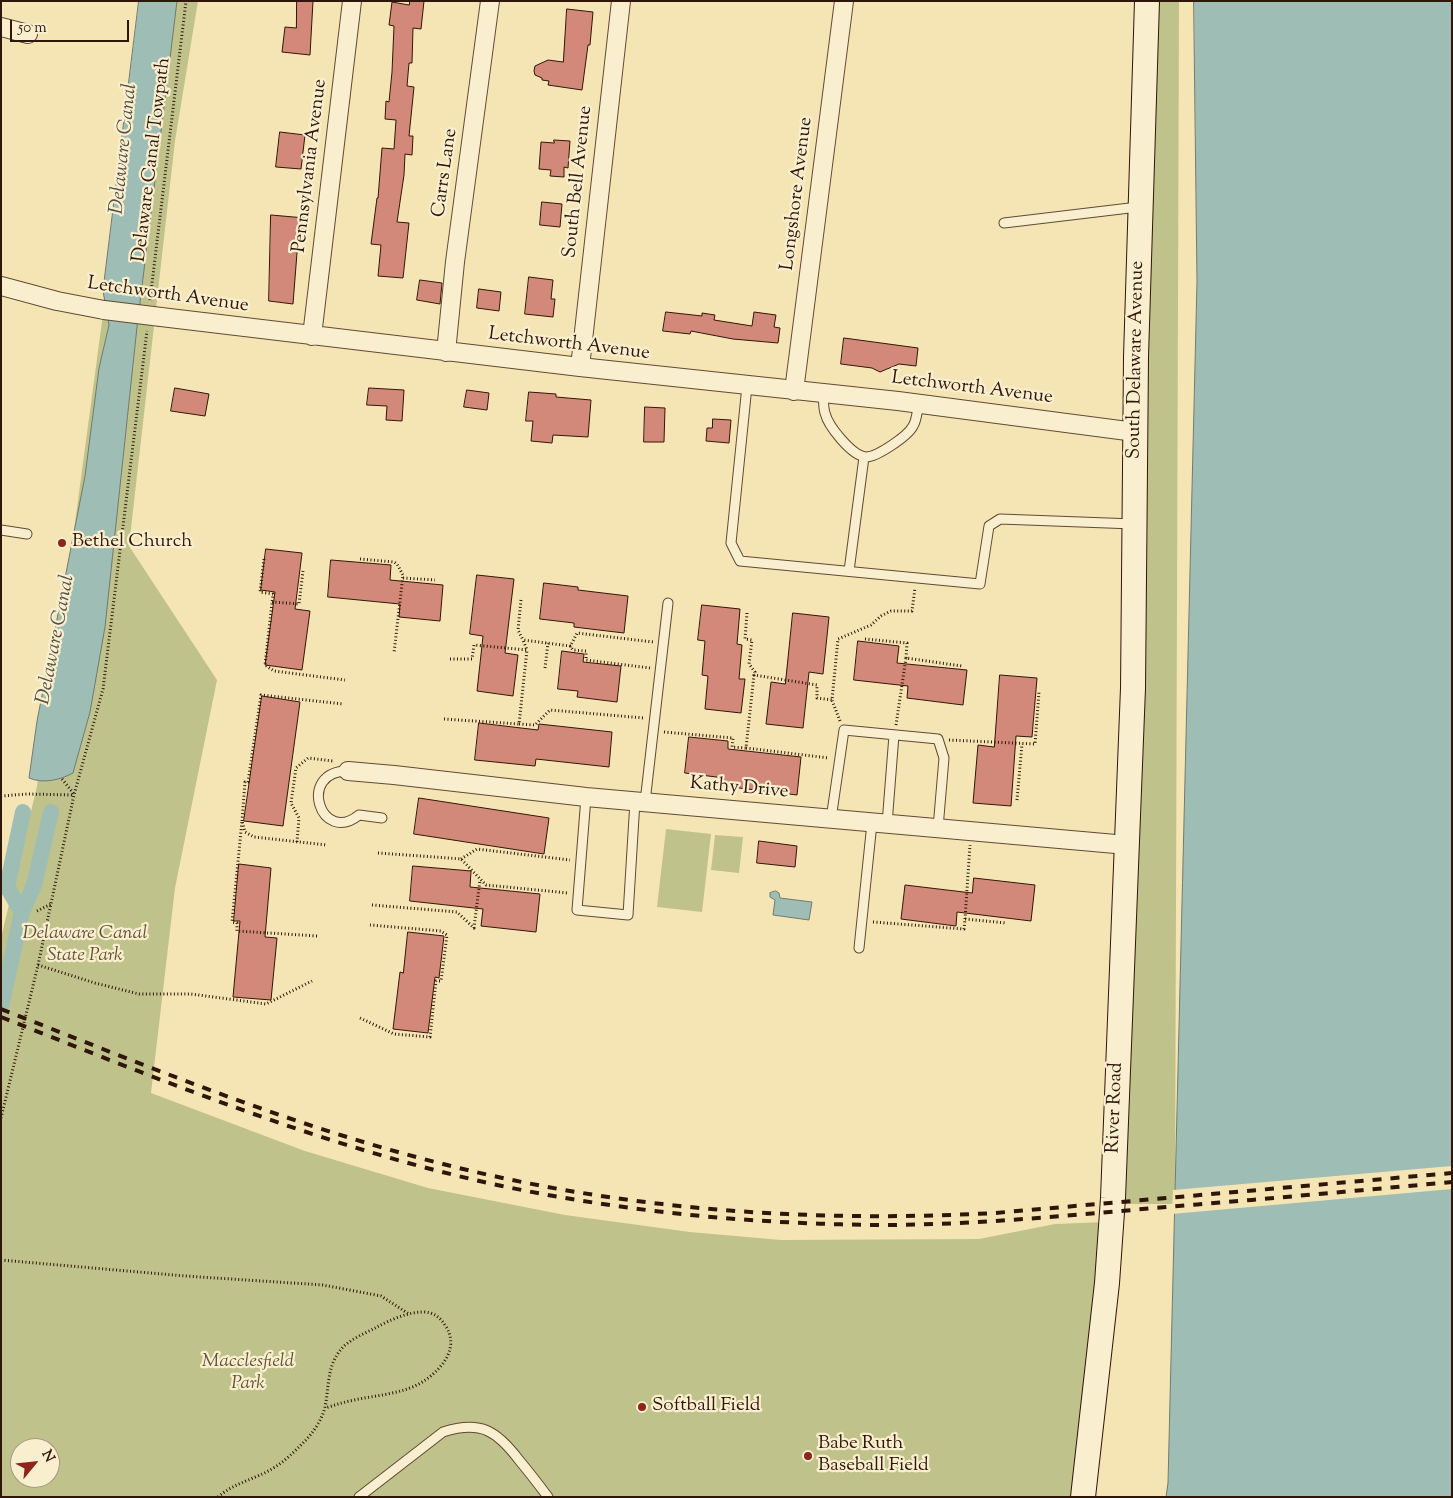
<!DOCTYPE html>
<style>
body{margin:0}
#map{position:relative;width:1453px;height:1498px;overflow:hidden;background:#f6e5b4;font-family:"Sorts Mill Goudy",serif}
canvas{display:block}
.frame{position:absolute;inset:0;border:2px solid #301509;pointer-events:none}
.north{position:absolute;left:10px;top:1438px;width:50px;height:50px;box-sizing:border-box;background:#f9eece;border:1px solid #a9977f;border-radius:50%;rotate:62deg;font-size:14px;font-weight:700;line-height:20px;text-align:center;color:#301509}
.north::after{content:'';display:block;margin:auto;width:18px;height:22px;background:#8f2418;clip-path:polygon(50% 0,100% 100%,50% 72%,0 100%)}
.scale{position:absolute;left:10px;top:20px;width:119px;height:22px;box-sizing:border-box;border:2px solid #301509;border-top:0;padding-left:6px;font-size:15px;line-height:18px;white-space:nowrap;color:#301509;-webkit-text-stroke:4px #f9eece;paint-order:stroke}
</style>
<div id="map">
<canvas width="1453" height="1498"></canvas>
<div class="frame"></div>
<div class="north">N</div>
<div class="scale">50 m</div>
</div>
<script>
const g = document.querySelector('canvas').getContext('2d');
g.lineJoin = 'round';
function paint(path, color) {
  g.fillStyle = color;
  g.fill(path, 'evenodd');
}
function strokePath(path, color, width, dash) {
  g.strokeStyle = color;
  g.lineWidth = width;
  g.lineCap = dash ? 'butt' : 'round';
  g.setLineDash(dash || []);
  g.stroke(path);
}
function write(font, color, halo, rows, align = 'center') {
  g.font = font + ' "Sorts Mill Goudy",serif';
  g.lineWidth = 4.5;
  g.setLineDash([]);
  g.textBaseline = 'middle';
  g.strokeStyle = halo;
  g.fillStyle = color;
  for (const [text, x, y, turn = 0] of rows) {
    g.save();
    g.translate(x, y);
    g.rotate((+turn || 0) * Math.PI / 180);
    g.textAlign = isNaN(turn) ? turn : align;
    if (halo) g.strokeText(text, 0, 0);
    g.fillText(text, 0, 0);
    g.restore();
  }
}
const green = new Path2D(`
 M145 1H198L175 141 129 546 217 680 175 888 151 1093 305 1151 428 1188 565 1215 690 1232 781 1240 979 1239 1055 1224 1106 1222 1078 1497H1V938L37 786 65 597ZM20 1448H50V1478H20Z
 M1147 1H1179L1175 1204H1113Z
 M666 829 711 834 702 912 657 907Z
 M715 835 743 837 739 873 711 870Z`);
const water = new Path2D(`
 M139 1H177L137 327 105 627 90 712 73 773C60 780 43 784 29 778L37 721 85 476 99 368 109 325 103 291Z
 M1194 1H1452V1497H1166L1168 1483 1197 282Z
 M776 891 779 893 780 898 812 902 809 920 773 915 775 900 770 897V893Z`);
const pier = new Path2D(`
 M1452 1166V1189L1172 1214 1173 1190Z`);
const canal = new Path2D(`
 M22 912 7 887 23 812
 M1 1006 22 912 34 885 51 812`);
const building = new Path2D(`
 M297 1H313L310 55 282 52 285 27 296 28Z
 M410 1H424L421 29 413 28 412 63H409L407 86 414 87 409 136H413L412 155 405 154 404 175 397 222 409 223 403 278 378 276 381 245 371 244 377 198H378L382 148 394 149 396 120 385 119 386 101 389 102 392 72 394 26 389 25 392 2 409 5Z
 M567 9 593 12 590 45H588L582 90 548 85 549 81 542 80V78L535 75 534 71 535 66 548 60 563 62Z
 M280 132 305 135 301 169 276 167Z
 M554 140 570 141 568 168 564 167V177L550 176 551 170 539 169 541 142 554 143Z
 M542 202 562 204 560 227 540 225Z
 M271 215 305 218 303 240H298L293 304 269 301Z
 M529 277 553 280 551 299H555L553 317 525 314Z
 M420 280 442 283 440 304 417 300Z
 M479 289 501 292 499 311 477 308Z
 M666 312 702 316V313L715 315 714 320 752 326 754 312 776 315 774 327 780 328 778 343 733 339 691 331 690 334 663 331Z
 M844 338 918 348 916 366 899 364 880 372 872 368 841 364Z
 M175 388 209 394 205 416 171 411Z
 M369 388 404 390 402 421 386 420 387 406 367 405Z
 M467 390 489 393 487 410 464 407Z
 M529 392 556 394V397L591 400 588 437 553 435 552 443 531 441 533 421H526Z
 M645 407 665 408 664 442H644Z
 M713 419 731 420 729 443 706 441 707 428H712Z
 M266 549 302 553 295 609 310 611 302 670 265 665 275 592 261 590Z
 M331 560 391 565 390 580 443 585 440 621 399 617 400 604 328 597Z
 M477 575 514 579 505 653 518 655 513 696 477 691 483 636 470 634Z
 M544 583 578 587V590L628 596 624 633 574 627V623L540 619Z
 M702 605 740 609 737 644 742 645 739 679H745L741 713 705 709 708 676 702 675 705 641 698 640Z
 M793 613 829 617 823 674 809 672 803 728 766 724 771 682 785 684Z
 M858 641 899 646 897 663 967 670 963 705 907 698 908 686 854 680Z
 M562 651 584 654 583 662 621 666 617 702 577 697 578 691 558 689Z
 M1000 675 1037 678 1032 737 1016 736 1011 806 973 803 978 745 994 747Z
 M262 696 300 702 283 826 244 821Z
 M479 723 538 730 539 724 612 732 609 767 536 759 535 766 475 760Z
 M689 737 728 741V749L801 757 797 795 723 786 724 778 685 773Z
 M419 798 549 818 544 854 414 834Z
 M759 841 797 846 795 867 757 863Z
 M239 864 271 868 265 937 277 938 271 1000 233 997 240 921H234Z
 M413 866 471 871 470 887 540 894 536 932 481 926 483 909 410 901Z
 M974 878 1035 885 1031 921 957 912 956 926 901 919 905 885 972 893Z
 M408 932 444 936 439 978 435 977 428 1033 393 1029 400 972 403 973Z`);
const path = new Path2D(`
 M150 300 186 1
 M264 559 260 592 273 594 265 665 274 671 345 680
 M360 559 394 562 397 564 403 575 394 653
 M403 578 435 580
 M521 600 518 630 523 640
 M272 602 299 604 303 571
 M747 613 745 639 752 640 749 664 755 672 754 675 817 685V698L832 700
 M865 639 907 643 906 658
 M570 647 577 633 653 642
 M450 659H472L474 645 527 650 523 640 570 646 573 650 586 651V660L650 668
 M545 668 548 643
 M754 675 746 748 829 758
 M444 719 519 724 527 650
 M840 721 832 700 838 639 871 625 881 616 891 611H912L915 588
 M519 724 535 725 550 710 644 718
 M896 725 906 658 962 666
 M664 732 733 738 732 747 746 748
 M949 740 1035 744 1039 692
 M62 779 74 794
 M1 796 27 794 74 795
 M1017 800 1022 744
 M242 821 245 782H248L261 695 343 704
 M297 842 299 818 291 803 296 768 308 758 333 761
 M378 853 461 859 486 885 568 893
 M461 859 477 849 570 860
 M372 905 457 912 474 928 480 880
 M37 911 51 904
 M965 919 970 845
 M873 922 964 929 965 919 1006 923
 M317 936 237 931V923L232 922 242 821 245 832 254 837 327 845
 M38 965 95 983 139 994H191L266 1004 312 981
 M360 1018 394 1034 430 1037 436 981H441L447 935 441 931 370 925
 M1 1118 38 965 74 795 103 689 147 331
 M1 1260 185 1276 323 1285 381 1296 409 1314
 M218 1497C235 1482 257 1479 275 1467 285 1461 295 1451 304 1442 313 1433 322 1420 325 1407 329 1388 327 1368 339 1352 347 1340 364 1334 377 1327 390 1320 408 1312 423 1312 433 1312 440 1317 445 1325 460 1347 443 1368 424 1381 404 1394 377 1395 354 1400 344 1402 335 1405 325 1408`);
const service = new Path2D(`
 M1004 223 1138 207
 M747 386 731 543 740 561 980 584 989 526 1000 519 1134 524
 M823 394C824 400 823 407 825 413 828 426 852 456 866 457 877 457 908 436 913 426 917 420 917 410 919 404
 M1 530 27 534
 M849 571 864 457
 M348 771C296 771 321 846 359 815L382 818
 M586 797 577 910 628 915 635 801
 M645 802 668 603
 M831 819 844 730 938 739 944 758 938 828
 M887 824 894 735
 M859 948 872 823
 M359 1497 443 1432C481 1420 497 1431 519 1460 529 1472 539 1485 548 1497`);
const minor = new Path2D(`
 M1 27 28 34
 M1 286 57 301 104 310
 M161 317 580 367 898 401 1135 432
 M312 336 352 1
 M446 352 455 262 490 1
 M580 367 621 1
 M794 391 844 1
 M348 771 394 775 586 797 1127 845`);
const secondary = new Path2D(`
 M1083 1497 1107 1283 1113 1198 1133 688 1136 357 1147 1`);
const rail = new Path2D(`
 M1 1009C147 1066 291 1126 443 1164 623 1210 810 1223 995 1213L1452 1173
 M1 1017C165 1082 329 1149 502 1186 626 1212 753 1224 880 1225 972 1225 1063 1216 1155 1208 1254 1200 1353 1191 1452 1182`);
const minorBridge = new Path2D(`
 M104 310 161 317`);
const markers = [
 [62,543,5,"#8f2418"],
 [642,1407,5,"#8f2418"],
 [808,1456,5,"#8f2418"]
];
const streetNames = [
 ["Delaware Canal Towpath",153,160,-83],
 ["Pennsylvania Avenue",311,166,-83],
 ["Carrs Lane",446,173,-82],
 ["South Bell Avenue",579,182,-84],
 ["Longshore Avenue",798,194,-83],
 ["Letchworth Avenue",168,296,8],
 ["Letchworth Avenue",569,345,7],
 ["South Delaware Avenue",1137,360,-89],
 ["Letchworth Avenue",972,389,7],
 ["Kathy Drive",739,789,5],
 ["River Road",1116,1108,-88]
];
const poiNames = [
 ["Bethel Church",72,543],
 ["Softball Field",652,1407],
 ["Babe Ruth",818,1445],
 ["Baseball Field",818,1467]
];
const parkNames = [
 ["Delaware Canal",85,935],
 ["State Park",85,957],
 ["Macclesfield",248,1363],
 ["Park",248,1385]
];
const waterNames = [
 ["Delaware Canal",125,149,-84],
 ["Delaware Canal",57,640,-79]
];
paint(green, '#bfc38b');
paint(water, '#9ebdb5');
strokePath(water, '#727a70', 1);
paint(pier, '#f6e5b4');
strokePath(canal, '#9ebdb5', 16);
paint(building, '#d38979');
strokePath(building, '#301509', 1);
strokePath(service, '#624934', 11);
strokePath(minor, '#624934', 20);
strokePath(secondary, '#301509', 26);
strokePath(path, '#301509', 3, [1, 2.5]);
strokePath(service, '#f9eece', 9);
strokePath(minor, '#f9eece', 18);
strokePath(secondary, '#f9eece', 24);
strokePath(rail, '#301509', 4, [9, 9]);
strokePath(minorBridge, '#624934', 20, []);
strokePath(minorBridge, '#f9eece', 18);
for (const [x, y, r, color] of markers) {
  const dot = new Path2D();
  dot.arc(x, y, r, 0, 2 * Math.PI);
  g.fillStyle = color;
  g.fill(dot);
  strokePath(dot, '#f9eece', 2);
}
write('19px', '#301509', '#f9eece', streetNames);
write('19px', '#301509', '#f9eece', poiNames, 'left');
write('italic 19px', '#625236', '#f9eece', parkNames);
write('italic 20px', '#565045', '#f9eece', waterNames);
</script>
